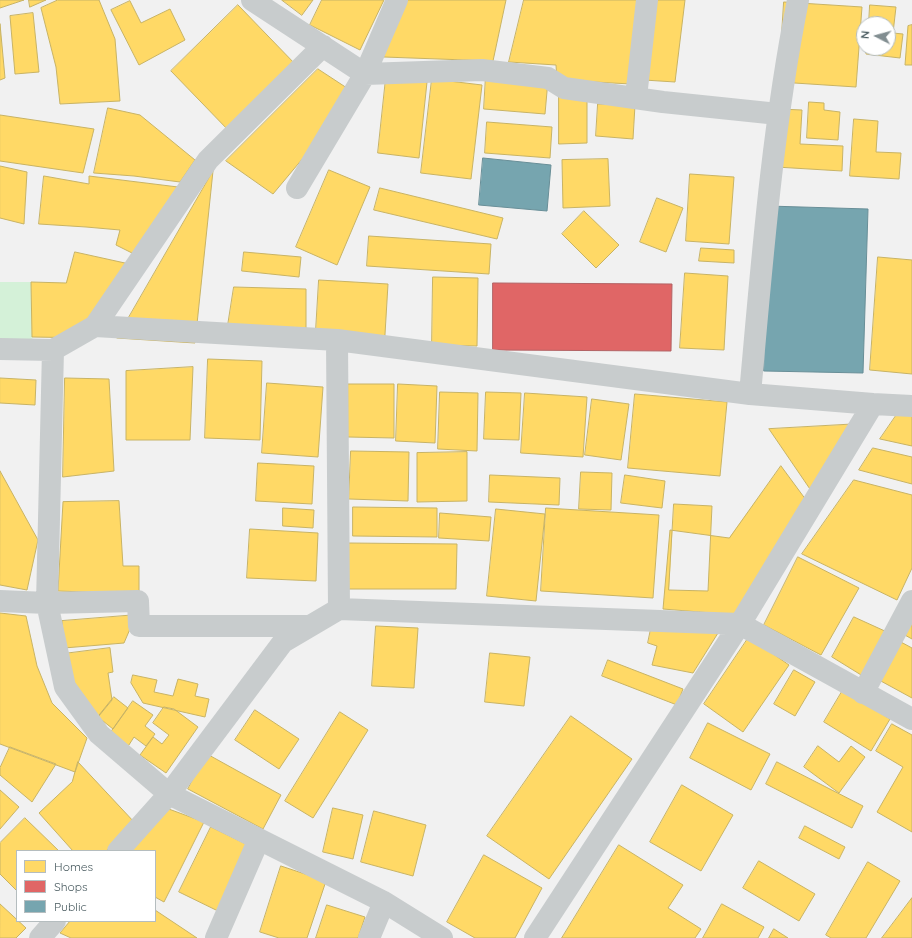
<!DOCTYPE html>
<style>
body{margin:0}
#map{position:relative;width:912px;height:938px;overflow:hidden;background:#f1f1f1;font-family:Quicksand,sans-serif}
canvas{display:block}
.legend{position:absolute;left:16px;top:850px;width:140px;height:72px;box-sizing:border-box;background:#fff;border:1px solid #b5bdbf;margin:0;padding:5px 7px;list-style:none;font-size:12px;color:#47595e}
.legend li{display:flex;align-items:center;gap:8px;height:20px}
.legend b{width:20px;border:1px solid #b5bdbf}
.north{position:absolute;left:856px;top:16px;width:40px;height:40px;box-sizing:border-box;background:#fff;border:1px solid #b5bdbf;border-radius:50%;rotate:276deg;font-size:11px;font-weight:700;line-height:16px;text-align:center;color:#47595e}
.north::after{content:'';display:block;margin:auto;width:14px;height:18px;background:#828e91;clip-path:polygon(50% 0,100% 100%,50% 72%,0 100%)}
</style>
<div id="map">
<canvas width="912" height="938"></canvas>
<ul class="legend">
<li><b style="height:11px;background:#ffd966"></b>Homes</li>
<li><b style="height:11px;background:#e06666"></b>Shops</li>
<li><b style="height:11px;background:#76a5af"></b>Public</li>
</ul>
<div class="north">N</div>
</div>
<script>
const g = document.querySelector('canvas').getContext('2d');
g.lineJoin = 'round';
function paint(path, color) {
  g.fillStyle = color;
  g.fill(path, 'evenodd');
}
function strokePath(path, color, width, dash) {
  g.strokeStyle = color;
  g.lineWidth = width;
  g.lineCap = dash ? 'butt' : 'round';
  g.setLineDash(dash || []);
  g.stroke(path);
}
const green = new Path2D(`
 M0 282H31L32 337 35 346H0Z`);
const homes = new Path2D(`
 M0 0H24L0 8Z
 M29 0H46L30 7Z
 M58 0H99L115 39 120 101 60 104 56 67 41 8Z
 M282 0H313L302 15Z
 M322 0H384L360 50 310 25Z
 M401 0H506L493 61 384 57Z
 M524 0H642L631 84 557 80 556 65 509 62Z
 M649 0H685L675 82 644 80Z
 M130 1 141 23 170 9 185 40 139 65 111 10Z
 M784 2 862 7 856 87 779 82Z
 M238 5 297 66 230 132 171 71Z
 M870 5 896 7 893 33 903 34 900 58 866 54V48H888V24H869Z
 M33 13 39 72 15 74 10 16Z
 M0 24 5 78 0 80Z
 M912 25V65H905L908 26Z
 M318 69 350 90 329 127 273 194 226 161Z
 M486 75 548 80 545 114 484 109Z
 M386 78 427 82 419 158 378 153Z
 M432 79 482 85 471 179 421 173Z
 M559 95H587V143L559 144Z
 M809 102 824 103V110L840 112 838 140 807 138Z
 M598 104 635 105 633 139 596 136Z
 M108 108 140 115 195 160 180 182 134 176 94 173Z
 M779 109 802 110 800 144 843 146 842 171 776 167Z
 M0 115 94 129 83 173 0 161Z
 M854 119 878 121 876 152 901 153 899 179 850 176Z
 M487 122 552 127 550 158 485 153Z
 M608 159 610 206 563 208 562 160Z
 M0 166 27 172 24 224 0 218Z
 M329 170 370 187 337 265 296 247Z
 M213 171 195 343 117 338Z
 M690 174 734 177 729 244 686 241Z
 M44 176 89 184V176L178 187 140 257 116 245 120 230 86 227 39 224Z
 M380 188 503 218 497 239 374 210Z
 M657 198 683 208 666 252 640 242Z
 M584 211 619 245 596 268 562 234Z
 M369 236 491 244 489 274 367 266Z
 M701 248 734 250V263L699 261Z
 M75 252 134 265 94 338 32 337 31 282 66 283Z
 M244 252 301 257 299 277 242 271Z
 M878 257 912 260V374L870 370Z
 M685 273 728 276 724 350 680 348Z
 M433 277 478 278 477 346 432 345Z
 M319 280 388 284 384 351 315 347Z
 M234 287 306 289V342L226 338Z
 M208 359 262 361 260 440 205 438Z
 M193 367 190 440H126V371Z
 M0 378 36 380 35 405 0 403Z
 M65 378 109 379 114 471 63 477Z
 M267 383 323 387 318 457 262 453Z
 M348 384H394V438L348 437Z
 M398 384 437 386 435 443 396 441Z
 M440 392 478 393 477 451 438 449Z
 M486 392 521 393 519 440 484 439Z
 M525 393 587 397 583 457 521 453Z
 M635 394 727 402 720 476 628 468Z
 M592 399 629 404 621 460 585 455Z
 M902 407 912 409V446L880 439Z
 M858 424 812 492 769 429Z
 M873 448 912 457V484L859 470Z
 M351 451 409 452 408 501 349 499Z
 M467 452V501L417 502V453Z
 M258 463 314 466 312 504 256 501Z
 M781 466 809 504 736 615 663 609 670 530 729 538Z
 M0 471 38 540 27 590 0 585Z
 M581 472 612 473 611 510 579 509Z
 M490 475 560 478 559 505 489 502Z
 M625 475 665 481 662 508 621 503Z
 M854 480 912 495V568L897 600 802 554Z
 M119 501 123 566H139V594L58 591 63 502Z
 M674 504 712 506 708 591 669 590Z
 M353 507 437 508V537L353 536Z
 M283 508 314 510 313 528 283 526Z
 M546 508 659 515 653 598 541 591Z
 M496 509 545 514 536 601 487 596Z
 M440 513 491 517 489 541 439 538Z
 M250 529 318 533 316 581 247 578Z
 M347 543 457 544 456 589H347Z
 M798 557 859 588 821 655 764 625Z
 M0 613 26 616 37 666 52 703 87 738 75 772 0 744Z
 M136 615 124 643 64 648 62 621Z
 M854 617 887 632 866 678 832 657Z
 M912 618V639L903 634Z
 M652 624 718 633 693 673 652 665 657 646 648 643Z
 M376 626 418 628 414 688 372 686Z
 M749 637 789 665 743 732 704 704Z
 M899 641 912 648V698L879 680Z
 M110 648 113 672 108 673 112 700 98 717 67 678 63 654Z
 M490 653 530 657 524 706 485 702Z
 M608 660 683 689 677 705 602 676Z
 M794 670 815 682 795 716 774 704Z
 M133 675 157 680 154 692 173 696 178 679 198 684 195 696 209 699 205 717 143 703 131 683Z
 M843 690 890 719 871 751 824 722Z
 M114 697 128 708 113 729 98 717Z
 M133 701 153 715 145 726 155 734 146 746 134 737 127 748 109 735Z
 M164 707 174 709 198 727 166 773 140 755 153 737 162 744 169 735 153 723Z
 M255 710 299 739 279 769 235 740Z
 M340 712 368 730 313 818 285 801Z
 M571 716 632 759 549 879 487 836Z
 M708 723 770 754 751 790 690 758Z
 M892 724 912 735V832L877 812 903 767 876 751Z
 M818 746 839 762 851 746 865 757 839 793 804 767Z
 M10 747 56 764 32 802 0 775V768Z
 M207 754 281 795 263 829 188 789Z
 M78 762 135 823 106 851H73L39 813 72 782Z
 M777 762 863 806 852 828 766 784Z
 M682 785 733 815 701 871 650 842Z
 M0 790 19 807 0 829Z
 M166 808 204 822 164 902 155 897V851H129Z
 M333 808 363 815 353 859 323 852Z
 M374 811 426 825 413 876 361 862Z
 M25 818 59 851H17V891L0 874V843Z
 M805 826 845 847 839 859 799 838Z
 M211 827 250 846 218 911 179 892Z
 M619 845 683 885 668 908 701 929 695 938H562Z
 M484 855 542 888 515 938H475L447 922Z
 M759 861 815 894 799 921 743 888Z
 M868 862 900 881 866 938H831L826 935Z
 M281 866 326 881 307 938H279L260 932Z
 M912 898V938H882Z
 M0 904 26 928 16 938H0Z
 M722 904 764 927 758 938H703Z
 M327 905 365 917 358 938H316Z
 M155 910 197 938H71L60 933 70 921H155Z
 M774 929 788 938H769Z`);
const shops = new Path2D(`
 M493 283 672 284 671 351 493 350Z`);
const public = new Path2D(`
 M483 158 551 165 547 211 479 205Z
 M768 206 868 209 863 373 764 371Z`);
const minor = new Path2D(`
 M252 0 365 74 482 70 548 78 564 88 663 102 778 114
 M636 97 647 0
 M297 188 365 74 397 0
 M95 326 208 160 323 46
 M337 340 339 609
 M0 349 53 350 95 326 337 340 750 394 873 404 912 406
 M53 350 47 603 65 687 99 734 169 794 384 902 442 938
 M750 394C762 262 772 130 798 0
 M0 601 47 603 138 601 139 626H310
 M863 693 912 601
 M118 851 169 794 283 642 339 609 740 624 912 719
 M40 938 55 921
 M216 938 259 839
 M369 938 384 902
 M535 938 740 624 873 404`);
paint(green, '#d4f1d8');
paint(homes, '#ffd966');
strokePath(homes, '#c8b364', 1);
paint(shops, '#e06666');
strokePath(shops, '#b26264', 1);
paint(public, '#76a5af');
strokePath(public, '#688e97', 1);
strokePath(minor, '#c8cccd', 22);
</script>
